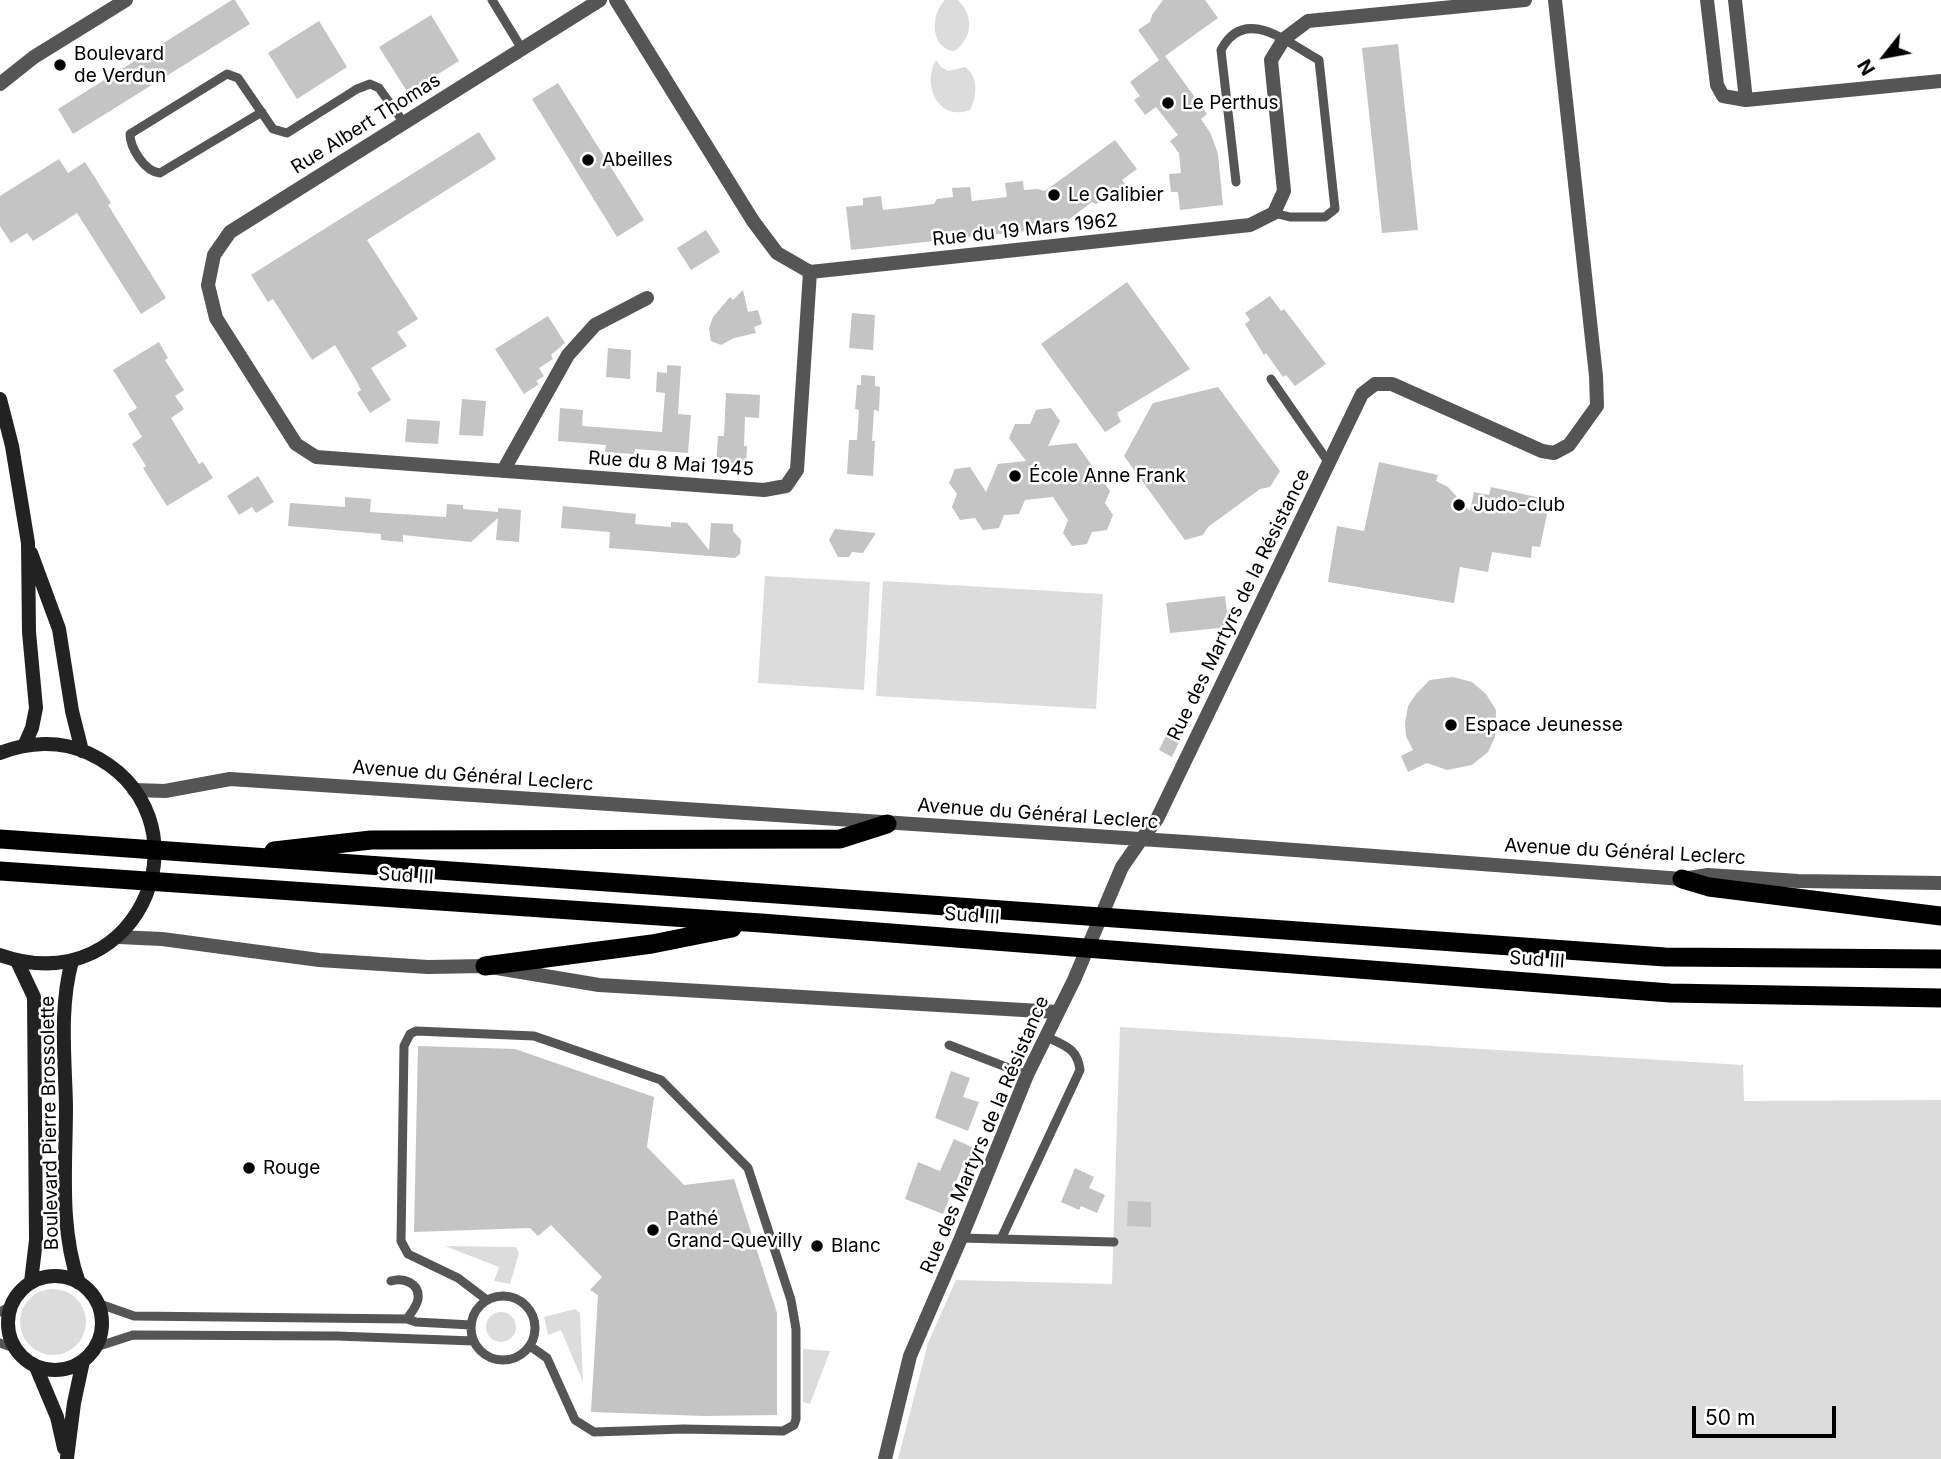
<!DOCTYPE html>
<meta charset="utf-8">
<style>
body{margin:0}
#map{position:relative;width:1941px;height:1459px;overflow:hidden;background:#fff;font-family:Inter,sans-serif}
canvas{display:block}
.north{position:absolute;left:1850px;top:21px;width:70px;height:70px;-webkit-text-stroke:5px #fff;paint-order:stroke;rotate:239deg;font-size:19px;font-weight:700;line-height:28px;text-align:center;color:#000}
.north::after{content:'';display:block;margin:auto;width:24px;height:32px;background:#000;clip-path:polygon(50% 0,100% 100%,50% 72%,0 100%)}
.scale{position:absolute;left:1692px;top:1406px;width:144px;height:32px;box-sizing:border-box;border:4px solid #000;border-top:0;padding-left:9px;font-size:21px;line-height:24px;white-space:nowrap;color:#000;-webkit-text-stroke:5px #fff;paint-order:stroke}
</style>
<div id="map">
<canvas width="1941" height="1459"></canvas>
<div class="north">N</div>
<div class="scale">50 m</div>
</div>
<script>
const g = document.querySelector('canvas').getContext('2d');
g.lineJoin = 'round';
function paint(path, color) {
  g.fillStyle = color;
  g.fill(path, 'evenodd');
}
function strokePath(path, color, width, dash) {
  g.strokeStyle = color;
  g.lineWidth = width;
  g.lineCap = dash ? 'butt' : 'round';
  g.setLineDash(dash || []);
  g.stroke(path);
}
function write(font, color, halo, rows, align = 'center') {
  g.font = font + ' Inter,sans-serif';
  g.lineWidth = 5;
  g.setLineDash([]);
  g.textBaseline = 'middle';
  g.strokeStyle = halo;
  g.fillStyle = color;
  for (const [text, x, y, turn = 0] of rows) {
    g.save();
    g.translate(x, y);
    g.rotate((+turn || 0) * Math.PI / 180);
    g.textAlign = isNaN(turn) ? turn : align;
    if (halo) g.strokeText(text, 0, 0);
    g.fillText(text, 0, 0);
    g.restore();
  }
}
const green = new Path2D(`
 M945 0H958C974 16 973 37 955 51 930 50 930 14 945 0Z
 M936 60 941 67 948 71 965 67C979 77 977 96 970 110 937 122 922 84 936 60Z
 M765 576 870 582 864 690 758 683Z
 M883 581 1103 594 1096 709 876 696Z
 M1120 1027 1743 1065 1744 1101 1941 1100V1459H898L928 1343 956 1280 1112 1284Z
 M445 1246 516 1247 519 1253 510 1284 494 1281 499 1267Z
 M20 1322a33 33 0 1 1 66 0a33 33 0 1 1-66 0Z
 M575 1309 580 1313 583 1382 561 1330 548 1335 544 1317Z
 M486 1327a15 15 0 1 1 30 0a15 15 0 1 1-30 0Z
 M803 1349 830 1351 810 1404 803 1402Z`);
const building = new Path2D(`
 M232 0H235L250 24 73 134 58 109Z
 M1163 0H1205L1218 18 1165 56 1207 114 1201 119 1211 134 1218 154 1223 205 1180 210 1178 192H1171L1169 174 1181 173 1179 153 1170 141 1178 135 1156 107 1145 115 1134 100 1140 96 1130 82 1159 60 1138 30 1150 22 1152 15Z
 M431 15 459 61 408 93 379 47Z
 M319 21 347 67 297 99 268 53Z
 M1398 44 1418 230 1382 233 1362 48Z
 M558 83 644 220 617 237 532 99Z
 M479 132 496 159 367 240 418 319 397 332 407 346 371 368 391 400 370 413 357 393 361 390 357 382 335 345 312 360 273 299 268 302 251 275Z
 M1115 140 1137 169 1122 180 1130 191 1115 202 1110 195 1096 204 1092 202 1064 223 1060 218 1046 229 851 250 846 207 863 205V198L881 196 883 210 934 204 937 199 953 197 952 188 970 187 972 201 1007 197 1005 183 1023 181 1024 190 1038 189 1045 191Z
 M59 159 68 173 85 162 111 203 108 205 166 298 141 314 77 213 33 241 27 233 11 243 0 226V196Z
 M706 230 720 252 691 270 677 248Z
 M1127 282 1190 369 1117 413 1121 422 1105 432 1041 344Z
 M743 290 748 312 758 310 762 324 754 327 756 333 734 338 721 345 711 341 709 328 713 317 730 297 733 300Z
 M1270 296 1281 311 1284 309 1326 364 1295 386 1286 375 1283 377 1266 353 1264 355 1245 324 1250 320 1245 313Z
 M852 313 875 315 873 350 849 348Z
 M548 316 565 343 551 355 553 359 539 368 544 376 536 381 539 384 524 394 495 349Z
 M159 342 168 358 165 360 184 390 175 396 184 409 171 418 199 464 203 462 213 478 167 506 143 468 146 466 132 444 142 437 128 414 137 408 113 370Z
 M608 348 631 350 630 379 606 377Z
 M667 365 681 366 678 414 691 415 688 453 635 449 634 454 605 452 606 445 558 441 560 408 583 410 582 426 662 432 665 393 656 392 657 372 667 373Z
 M861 375 875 376V386L880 387 879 411 874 410 872 441H875L873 476 847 474 849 440H857L859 410 855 409 857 385H861Z
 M1218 387 1280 471 1270 487 1260 489 1208 527 1203 535 1185 540 1124 456 1153 403Z
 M726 393 760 395 759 418 745 417 744 446H747L746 468 716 465 718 436H724Z
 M462 399 486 401 483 436 459 435Z
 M1051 408 1060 421 1048 446 1076 443 1110 491 1105 503 1113 515 1107 530 1092 532 1087 544 1072 546 1063 533 1068 520 1053 497 1025 500 1019 514 1004 515 999 528 983 530 975 518 960 520 952 507 957 494 949 483 955 469 970 467 986 492 998 464 1026 461 1009 438 1015 424H1030L1036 410Z
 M407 419 440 421 438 444 405 442Z
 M1379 462 1438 475 1436 481 1448 487 1470 511 1474 492 1489 495 1491 487 1550 500 1540 547 1532 546 1531 558 1492 552 1488 572 1460 567 1454 603 1328 582 1337 526 1364 531Z
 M258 476 274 502 256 513 252 507 239 515 227 496Z
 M345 497 371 499 370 512 446 517 447 504 463 505V509L498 512V508L521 510 519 542 496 540 498 518 471 542 403 535V542L381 540V534L288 526 290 503 345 507Z
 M563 506 636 514 635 524 671 527V522L687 523 709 550 711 523 733 524V531L741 540 740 554 735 558 609 548 610 532 561 528Z
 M835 529 876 533 863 553 852 552 849 557H838L829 540Z
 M1225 596 1229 627 1170 633 1166 603Z
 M1453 677 1472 682 1486 694 1496 710 1495 737 1488 752 1472 765 1447 770 1427 763 1408 772 1401 756 1413 750 1406 736 1405 723 1408 706 1416 694 1430 680Z
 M1170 727 1183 734 1172 757 1159 750Z
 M418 1046 515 1049 654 1097 647 1147 684 1185 734 1179 777 1313V1415L704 1416 591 1412 598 1295 590 1290 602 1277 551 1225 538 1236 530 1228 414 1232Z
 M951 1071 970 1078 963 1097 979 1102 968 1131 935 1118Z
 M954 1139 981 1151 973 1172 962 1167 943 1214 905 1199 918 1162 940 1171Z
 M1075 1168 1094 1177 1089 1188 1105 1195 1097 1213 1081 1206 1079 1210 1061 1202Z
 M1128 1201 1151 1202V1227L1127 1226Z`);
const service = new Path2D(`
 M492 0 522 49
 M262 112 160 173C145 172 130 148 130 134L227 74 238 78 273 129 287 133 357 89 370 84 379 88 404 123
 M1236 182 1221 50C1245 4 1289 44 1319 60L1335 209 1325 217H1290L1274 213
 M1271 379 1329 463
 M949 1045 1027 1075
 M961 1238 1114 1242
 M1001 1239 1080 1070C1077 1047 1064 1046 1045 1036
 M391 1281C403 1277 420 1283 418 1299 417 1306 411 1313 407 1319
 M471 1328a32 32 0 1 1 64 0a32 32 0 1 1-64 0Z
 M487 1300 458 1278 408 1254 401 1241 404 1046 410 1034 416 1031 534 1036 661 1080 748 1168 791 1300 796 1329V1419L794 1425 783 1431 684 1429 594 1432 575 1420 547 1358 530 1346
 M97 1303 134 1316 407 1319 416 1322 471 1325
 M0 1312 11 1306
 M0 1343 14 1348
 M96 1347 133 1335 337 1336 474 1341`);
const minor = new Path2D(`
 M600 0 230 232 214 255 208 285 216 318 296 444 316 457 764 490 786 486 797 470 810 272
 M616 0 753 221 777 253 810 272
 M1707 0 1717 85 1723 96 1746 100 1941 81
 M1735 0 1746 100
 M810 272 1250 225 1274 213 1284 191 1271 60 1284 39 1308 21 1525 0
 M503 471 568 355 595 325 647 298
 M1140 841 1157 819 1362 394 1375 384H1392L1542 451 1554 453 1569 445 1597 406 1596 376 1555 0
 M118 937 162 939 319 960 428 967 485 966 599 985 1057 1012`);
const tertiary = new Path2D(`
 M0 84 34 57 126 0
 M134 790 165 791 230 779 1201 843 1682 879 1708 875 1798 881 1941 883
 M885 1459 910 1356 961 1238 1027 1075 1074 980 1122 867 1140 841`);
const secondary = new Path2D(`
 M0 399 12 446 28 543 29 632 36 708 32 728 24 746
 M31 553 59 629 72 711 82 751
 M0 753C28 742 60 740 88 753 217 813 143 1005 0 955
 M17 961 34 997 36 1240 31 1282
 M72 961C59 1008 65 1058 66 1106 66 1164 59 1228 79 1283
 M8 1323a47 47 0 1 1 94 0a47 47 0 1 1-94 0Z
 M36 1367 57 1417 64 1448
 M67 1458 74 1403 83 1361`);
const trunk = new Path2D(`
 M0 839 1665 957 1941 959
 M274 851 371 840 840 839 887 824
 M0 871 761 923 1670 993 1941 998
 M1682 879 1709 887 1941 916
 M485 966 652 944 732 928`);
const markers = [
 [60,65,7,"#000"],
 [1168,103,7,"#000"],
 [588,160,7,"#000"],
 [1054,195,7,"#000"],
 [1015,476,7,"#000"],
 [1459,505,7,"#000"],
 [1451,725,7,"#000"],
 [249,1168,7,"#000"],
 [653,1230,7,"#000"],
 [817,1246,7,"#000"]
];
const poiNames = [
 ["Boulevard",74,54],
 ["de Verdun",74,76],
 ["Le Perthus",1182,103],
 ["Abeilles",602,160],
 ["Le Galibier",1068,195],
 ["École Anne Frank",1029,476],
 ["Judo-club",1473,505],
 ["Espace Jeunesse",1465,725],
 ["Rouge",263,1168],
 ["Pathé",667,1219],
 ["Grand-Quevilly",667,1241],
 ["Blanc",831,1246]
];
const streetNames = [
 ["Rue Albert Thomas",366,124,-32],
 ["Rue du 19 Mars 1962",1025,230,-6],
 ["Rue du 8 Mai 1945",671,464,4],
 ["Rue des Martyrs de la Résistance",1239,605,-64],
 ["Avenue du Général Leclerc",473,776,4],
 ["Avenue du Général Leclerc",1038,814,4],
 ["Avenue du Général Leclerc",1625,852,3],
 ["Sud III",406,876,4],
 ["Sud III",972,916,4],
 ["Sud III",1537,960,4],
 ["Boulevard Pierre Brossolette",50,1123,-91],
 ["Rue des Martyrs de la Résistance",985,1135,-67]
];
paint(green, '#dcdcdc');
paint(building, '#c4c4c4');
strokePath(service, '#555', 9);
strokePath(minor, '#555', 14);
strokePath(tertiary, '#555', 14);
strokePath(secondary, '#222', 14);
strokePath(trunk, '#000', 19);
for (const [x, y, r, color] of markers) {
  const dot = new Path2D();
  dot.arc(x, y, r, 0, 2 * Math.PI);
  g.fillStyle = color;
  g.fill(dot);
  strokePath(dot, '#fff', 2.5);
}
write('19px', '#000', '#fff', poiNames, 'left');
write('19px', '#000', '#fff', streetNames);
</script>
